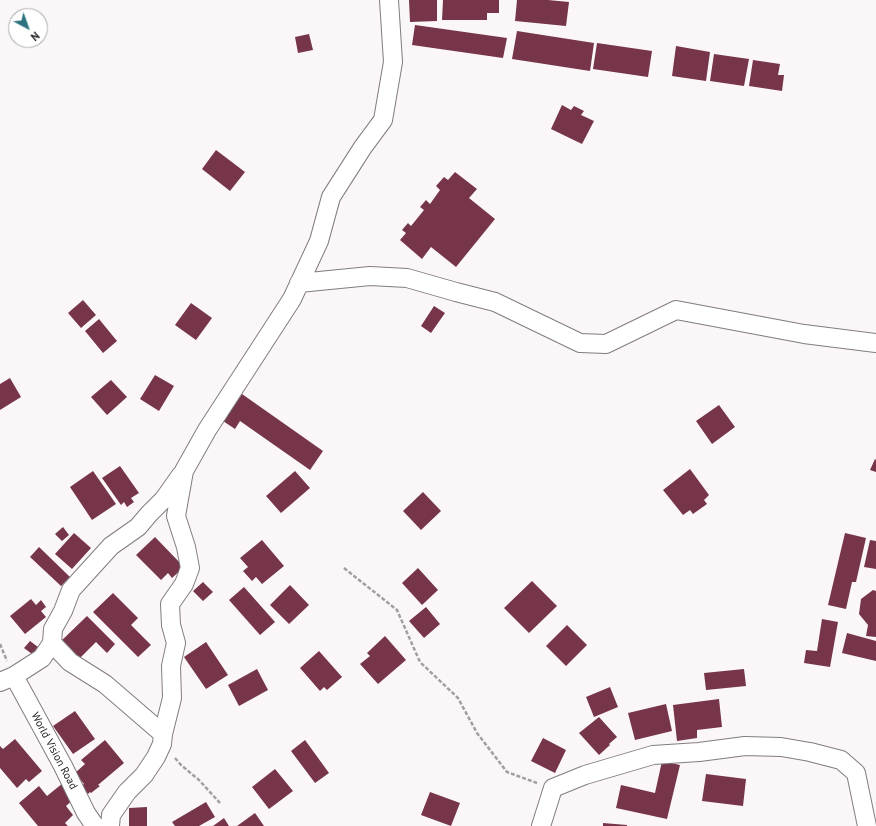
<!DOCTYPE html>
<style>
body{margin:0}
#map{position:relative;width:876px;height:826px;overflow:hidden;background:#fbf7f8;font-family:"PT Sans",sans-serif}
canvas{display:block}
.north{position:absolute;left:8px;top:8px;width:40px;height:40px;box-sizing:border-box;background:#fff;border:1px solid #a7a6a7;border-radius:50%;rotate:139deg;font-size:11px;font-weight:700;line-height:16px;text-align:center;color:#232122}
.north::after{content:'';display:block;margin:auto;width:14px;height:18px;background:#2c7280;clip-path:polygon(50% 0,100% 100%,50% 72%,0 100%)}
</style>
<div id="map">
<canvas width="876" height="826"></canvas>
<div class="north">N</div>
</div>
<script>
const g = document.querySelector('canvas').getContext('2d');
g.lineJoin = 'round';
function paint(path, color) {
  g.fillStyle = color;
  g.fill(path, 'evenodd');
}
function strokePath(path, color, width, dash) {
  g.strokeStyle = color;
  g.lineWidth = width;
  g.lineCap = dash ? 'butt' : 'round';
  g.setLineDash(dash || []);
  g.stroke(path);
}
function write(font, color, halo, rows, align = 'center') {
  g.font = font + ' "PT Sans",sans-serif';
  g.lineWidth = 4;
  g.setLineDash([]);
  g.textBaseline = 'middle';
  g.strokeStyle = halo;
  g.fillStyle = color;
  for (const [text, x, y, turn = 0] of rows) {
    g.save();
    g.translate(x, y);
    g.rotate((+turn || 0) * Math.PI / 180);
    g.textAlign = isNaN(turn) ? turn : align;
    if (halo) g.strokeText(text, 0, 0);
    g.fillText(text, 0, 0);
    g.restore();
  }
}
const building = new Path2D(`
 M409 0H437V21L410 22Z
 M443 0H499V13H487V20H442Z
 M517 0H548L569 2 566 26 515 21Z
 M415 25 507 38 503 58 412 45Z
 M517 31 594 43 590 71 512 59Z
 M309 34 313 50 298 53 295 37Z
 M597 43 652 51 648 77 593 69Z
 M676 46 710 52 706 81 672 76Z
 M714 54 749 59 744 86 710 81Z
 M753 60 780 64 778 75H784L782 91 749 86Z
 M562 105 571 110 574 106 584 111 581 115 594 121 582 144 551 129Z
 M216 150 245 172 230 191 202 169Z
 M455 172 477 189 469 198 495 219 456 267 431 247 422 259 400 240 406 233 402 230 408 223 411 226 424 210 420 207 426 200 430 204 440 190 436 186 444 177 448 180Z
 M83 300 96 315 81 328 68 313Z
 M191 303 212 318 196 340 175 325Z
 M434 306 445 313 431 333 421 326Z
 M99 319 117 341 103 353 85 331Z
 M155 375 174 386 159 411 140 399Z
 M10 378 21 397 0 410V384Z
 M111 380 127 397 107 415 91 397Z
 M242 394 323 451 310 470 240 421 235 429 223 421Z
 M719 405 735 427 712 444 696 421Z
 M875 459 876 460V472L870 470Z
 M120 466 139 493 131 498 134 502 127 507 124 502 121 505 102 478Z
 M690 469 709 495 704 500 707 504 693 514 690 510 683 515 663 490Z
 M93 471 116 504 92 520 70 487Z
 M295 471 310 488 281 513 266 496Z
 M423 492 441 511 421 530 403 511Z
 M63 527 69 535 62 541 55 534Z
 M74 533 91 548 72 569 55 554Z
 M845 533 866 538 856 582H852L846 609 828 605Z
 M155 537 184 567 172 578 168 573 161 580 136 555Z
 M262 540 284 566 262 584 256 577 252 581 243 571 248 567 240 558Z
 M870 540 876 541V569L864 567Z
 M39 547 70 577 61 586 30 557Z
 M418 568 438 590 422 605 402 583Z
 M532 581 557 606 529 633 504 608Z
 M203 582 213 592 203 601 193 591Z
 M290 585 309 605 289 624 270 605Z
 M244 587 275 622 260 635 229 600Z
 M873 590 876 591V637L866 636 868 625 859 614 861 599Z
 M113 593 138 618 131 625 151 645 138 657 93 612Z
 M31 599 36 605 41 600 46 607 41 611 46 617 25 634 10 616Z
 M426 607 440 624 424 638 409 621Z
 M87 616 115 644 107 653 96 642 76 662 58 644Z
 M822 619 838 622 830 667 804 663 806 650 817 651Z
 M567 625 587 645 566 666 546 646Z
 M847 633 876 641V661L842 653Z
 M385 636 406 660 378 684 360 664 370 656 367 653Z
 M30 641 38 647 32 654 24 648Z
 M206 642 228 675 206 689 184 657Z
 M319 651 342 677 327 690 324 687 320 691 300 668Z
 M257 669 268 690 239 706 228 685Z
 M744 669 746 686 706 690 704 673Z
 M610 687 618 707 594 717 586 697Z
 M719 699 722 727 697 730V738L677 741 673 705Z
 M666 704 672 731 635 740 628 713Z
 M75 711 95 739 73 754 53 726Z
 M599 717 617 737 609 744 610 745 599 755 579 733Z
 M543 738 566 750 555 773 531 761Z
 M15 739 42 771 29 782 26 779 17 788 0 768V746L3 749Z
 M105 740 124 763 98 785 100 786 91 793 90 792 88 794 81 786 84 784 75 773 85 764 81 760Z
 M305 740 329 773 315 783 291 751Z
 M662 761 680 765 667 819 616 808 621 785 655 793Z
 M275 769 293 791 269 809 252 787Z
 M706 774 746 779 743 806 702 801Z
 M63 783 75 798 66 806 73 815 65 823 68 826H38L19 803 39 786 47 796Z
 M430 792 460 803 451 826 421 815Z
 M206 802 215 817 199 826H175L172 822Z
 M147 807V826H129V808Z
 M255 813 264 826H237Z
 M224 818 229 826H213Z
 M603 823 627 825V826H603Z`);
const path = new Path2D(`
 M344 568 397 610 420 662 458 698 477 733 507 772 537 783
 M0 644 7 661
 M175 758 181 765 199 780 220 803`);
const minor = new Path2D(`
 M299 283 370 276 407 278 456 292 495 302 580 343 606 344 676 310 804 334 876 343
 M52 643 70 662 105 684 163 734
 M14 676 63 766 86 813 95 826
 M0 682 14 676 42 658 52 643 53 629 63 611 71 590 111 546 138 527 149 514 164 499 181 475
 M110 826 111 815 127 792 144 775 156 757 162 744 163 734 172 698 171 666 176 643 171 625 170 604 184 584 190 568 186 547 176 516 184 471 207 430 292 299 319 241 331 197 363 147 383 120 393 62 389 0
 M541 826 553 788 585 775 653 755 699 752 745 746 781 747 810 752 841 760 856 773 867 826`);
const streetNames = [
 ["World Vision Road",54,751,62]
];
paint(building, '#763549');
strokePath(minor, '#817d7e', 20);
strokePath(path, '#a29fa0', 2.5, [4, 2]);
strokePath(minor, '#fff', 18);
write('11px', '#232122', '#fff', streetNames);
</script>
